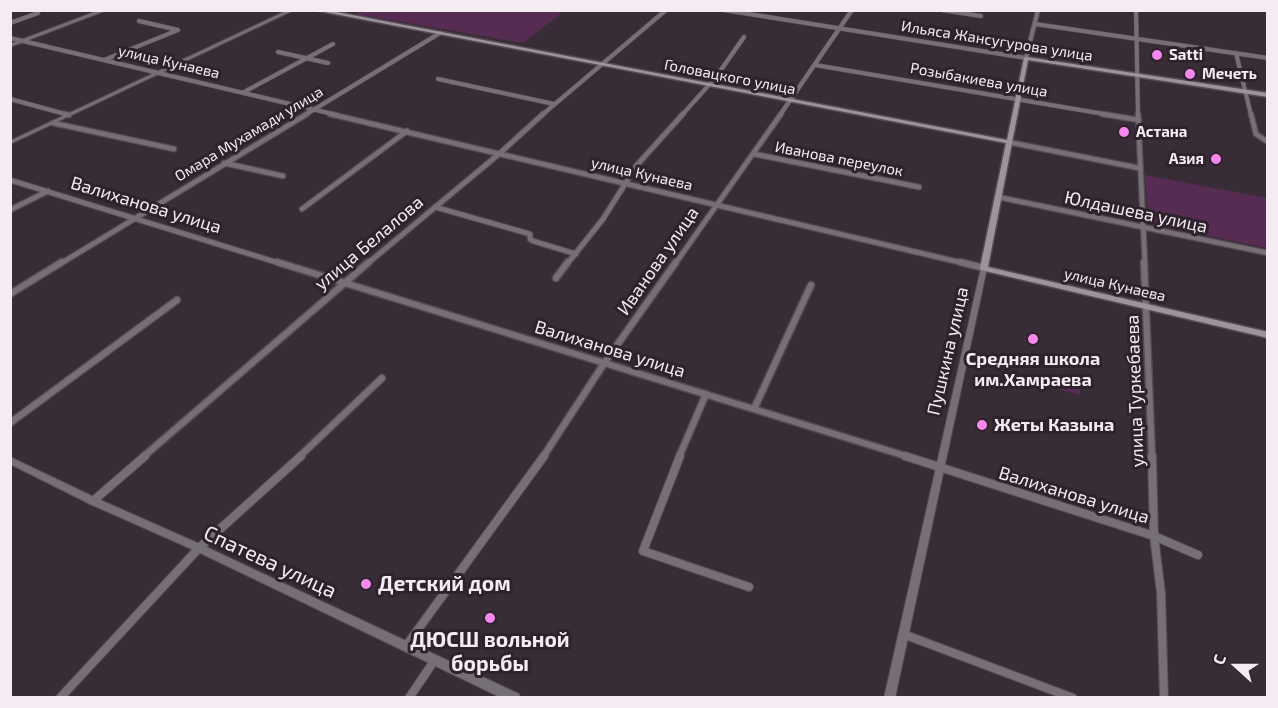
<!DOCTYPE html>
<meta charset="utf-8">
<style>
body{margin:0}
#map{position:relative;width:1278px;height:708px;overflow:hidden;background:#382c36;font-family:"Exo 2",sans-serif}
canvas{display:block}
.frame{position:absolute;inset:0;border:12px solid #f4ebf3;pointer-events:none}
.north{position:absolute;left:1206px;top:636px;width:60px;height:60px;-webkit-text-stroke:4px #2e222c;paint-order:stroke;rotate:291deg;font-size:16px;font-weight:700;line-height:24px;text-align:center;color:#f4ebf3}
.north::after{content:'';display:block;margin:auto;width:21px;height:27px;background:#f4ebf3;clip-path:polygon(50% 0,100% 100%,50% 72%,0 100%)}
</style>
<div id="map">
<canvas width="1278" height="708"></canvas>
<div class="frame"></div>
<div class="north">С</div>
</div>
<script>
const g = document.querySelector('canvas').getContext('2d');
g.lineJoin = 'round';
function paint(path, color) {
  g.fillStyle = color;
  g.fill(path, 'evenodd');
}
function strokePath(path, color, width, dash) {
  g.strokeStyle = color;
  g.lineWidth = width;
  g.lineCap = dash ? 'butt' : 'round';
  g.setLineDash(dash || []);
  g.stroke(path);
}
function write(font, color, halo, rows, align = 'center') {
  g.font = font + ' "Exo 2",sans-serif';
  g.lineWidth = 6;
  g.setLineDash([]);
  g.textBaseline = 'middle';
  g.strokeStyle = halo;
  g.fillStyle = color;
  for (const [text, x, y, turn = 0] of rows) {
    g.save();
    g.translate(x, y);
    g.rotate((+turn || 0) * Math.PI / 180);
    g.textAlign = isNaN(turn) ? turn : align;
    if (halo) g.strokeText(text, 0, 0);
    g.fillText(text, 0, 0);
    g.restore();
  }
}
const green = new Path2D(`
 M362 10H564V11L523 43 356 14Z
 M1145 175 1267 198V248L1148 224Z
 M1044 375 1080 384V395L1044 385Z`);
const minorFar3 = new Path2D(`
 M724 10 1026 58
 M942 10 981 16
 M1136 10 1138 115
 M10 23 38 13 34 10
 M1035 24 1268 58
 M10 38 337 115
 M278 52 328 63
 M1236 53 1251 115
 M104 60 178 30 139 21
 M815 65 1110 115
 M438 79 554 104
 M244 92 333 44
 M10 99 69 115
 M305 115 440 33
 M542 115 666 10
 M682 115 716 77 744 37
 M780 115 852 10`);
const minorFar2 = new Path2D(`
 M64 114 69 115
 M330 114 967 264
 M1102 114 1139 120
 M1138 114 1145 264
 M1251 114 1256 134 1268 142
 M53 123 174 149
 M1008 142 1139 168
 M754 154 919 187
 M224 163 283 176
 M10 180 282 264
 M998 197 1268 253
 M435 207 530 234V239L533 241 576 254
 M302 209 407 131
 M10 210 48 191
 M60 264 307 114
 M367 264 499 154 543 114
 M567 264 603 219 637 165 683 114
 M675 264 781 114`);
const minorFar1 = new Path2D(`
 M277 262 909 457
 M960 262 984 268
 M1144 262 1152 457
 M556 278 568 262
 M10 294 62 262
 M754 409 811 285
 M10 423 177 300
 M143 457 369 262
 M299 457 382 378
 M543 457 605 362 676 262
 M679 457 706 394`);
const minor = new Path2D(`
 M680 456 643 551 749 587
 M905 456 1154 536 1198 555
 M1152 456 1154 536 1161 593 1164 698
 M93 501 145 456
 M903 634 1073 698
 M406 646 544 456
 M60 698 199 548 301 456
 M409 698 434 661`);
const tertiary = new Path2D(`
 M100 10H107L10 47V44Z
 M288 10H294L10 144V141Z
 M1036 10H1040L1028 58 1026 59 1024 58Z
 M984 266 987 268 895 698H884L981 268Z
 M10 457 96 498 202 545 519 694 520 698H502L196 551 90 504 10 464Z`);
const secondary = new Path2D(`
 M314 10H326L1007 140 1024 58 1026 57 1268 93V97L1028 60 988 267 1268 332V338L981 270 980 268 1006 143Z`);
const markers = [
 [1157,55,6,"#f688ed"],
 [1190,74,6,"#f688ed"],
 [1124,132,6,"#f688ed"],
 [1216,159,6,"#f688ed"],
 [1033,339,6,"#f688ed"],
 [982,425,6,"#f688ed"],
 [366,584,6,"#f688ed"],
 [490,618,6,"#f688ed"]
];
const farStreetnames = [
 ["Ильяса Жансугурова улица",997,41,9],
 ["улица Кунаева",169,62,13],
 ["Головацкого улица",730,77,11],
 ["Розыбакиева улица",979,80,10],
 ["Омара Мухамади улица",249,134,-31],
 ["Иванова переулок",839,159,11],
 ["улица Кунаева",642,174,13],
 ["улица Кунаева",1115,285,13]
];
const farPoinames = [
 ["Satti",1169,55],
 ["Мечеть",1202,74],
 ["Астана",1136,132],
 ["Азия",1204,159,"right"]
];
const streetNames = [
 ["Валиханова улица",146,205,17],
 ["Юлдашева улица",1136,212,12],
 ["улица Белалова",369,243,-40],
 ["Иванова улица",658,261,-55],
 ["Валиханова улица",610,349,17],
 ["Пушкина улица",948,351,-77],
 ["улица Туркебаева",1135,391,-92],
 ["Валиханова улица",1074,495,17]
];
const poiNames = [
 ["Средняя школа",1033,359],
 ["им.Хамраева",1033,380],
 ["Жеты Казына",994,425,"left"]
];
const nearStreetnames = [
 ["Спатева улица",270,562,25]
];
const nearPoinames = [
 ["Детский дом",378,584],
 ["ДЮСШ вольной",490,640,"center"],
 ["борьбы",490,664,"center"]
];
paint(green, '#572c53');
strokePath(minorFar3, '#564b54', 5);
strokePath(minorFar2, '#564b54', 7);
strokePath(minorFar1, '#564b54', 9);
strokePath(minor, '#564b54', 10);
strokePath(tertiary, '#564b54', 2);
strokePath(secondary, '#564b54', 3);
strokePath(minorFar3, '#767075', 4);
strokePath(minorFar2, '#767075', 4.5);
strokePath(minorFar1, '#767075', 6);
strokePath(minor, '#767075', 8);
paint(tertiary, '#767075');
paint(secondary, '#9e939c');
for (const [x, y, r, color] of markers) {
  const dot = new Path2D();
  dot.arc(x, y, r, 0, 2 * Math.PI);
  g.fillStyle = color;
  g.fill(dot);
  strokePath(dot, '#2e222c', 2);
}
write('15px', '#f4ebf3', '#2e222c', farStreetnames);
write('bold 15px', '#f4ebf3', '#2e222c', farPoinames, 'left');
write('18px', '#f4ebf3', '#2e222c', streetNames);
write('bold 18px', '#f4ebf3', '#2e222c', poiNames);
write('21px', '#f4ebf3', '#2e222c', nearStreetnames);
write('bold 21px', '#f4ebf3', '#2e222c', nearPoinames, 'left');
</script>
